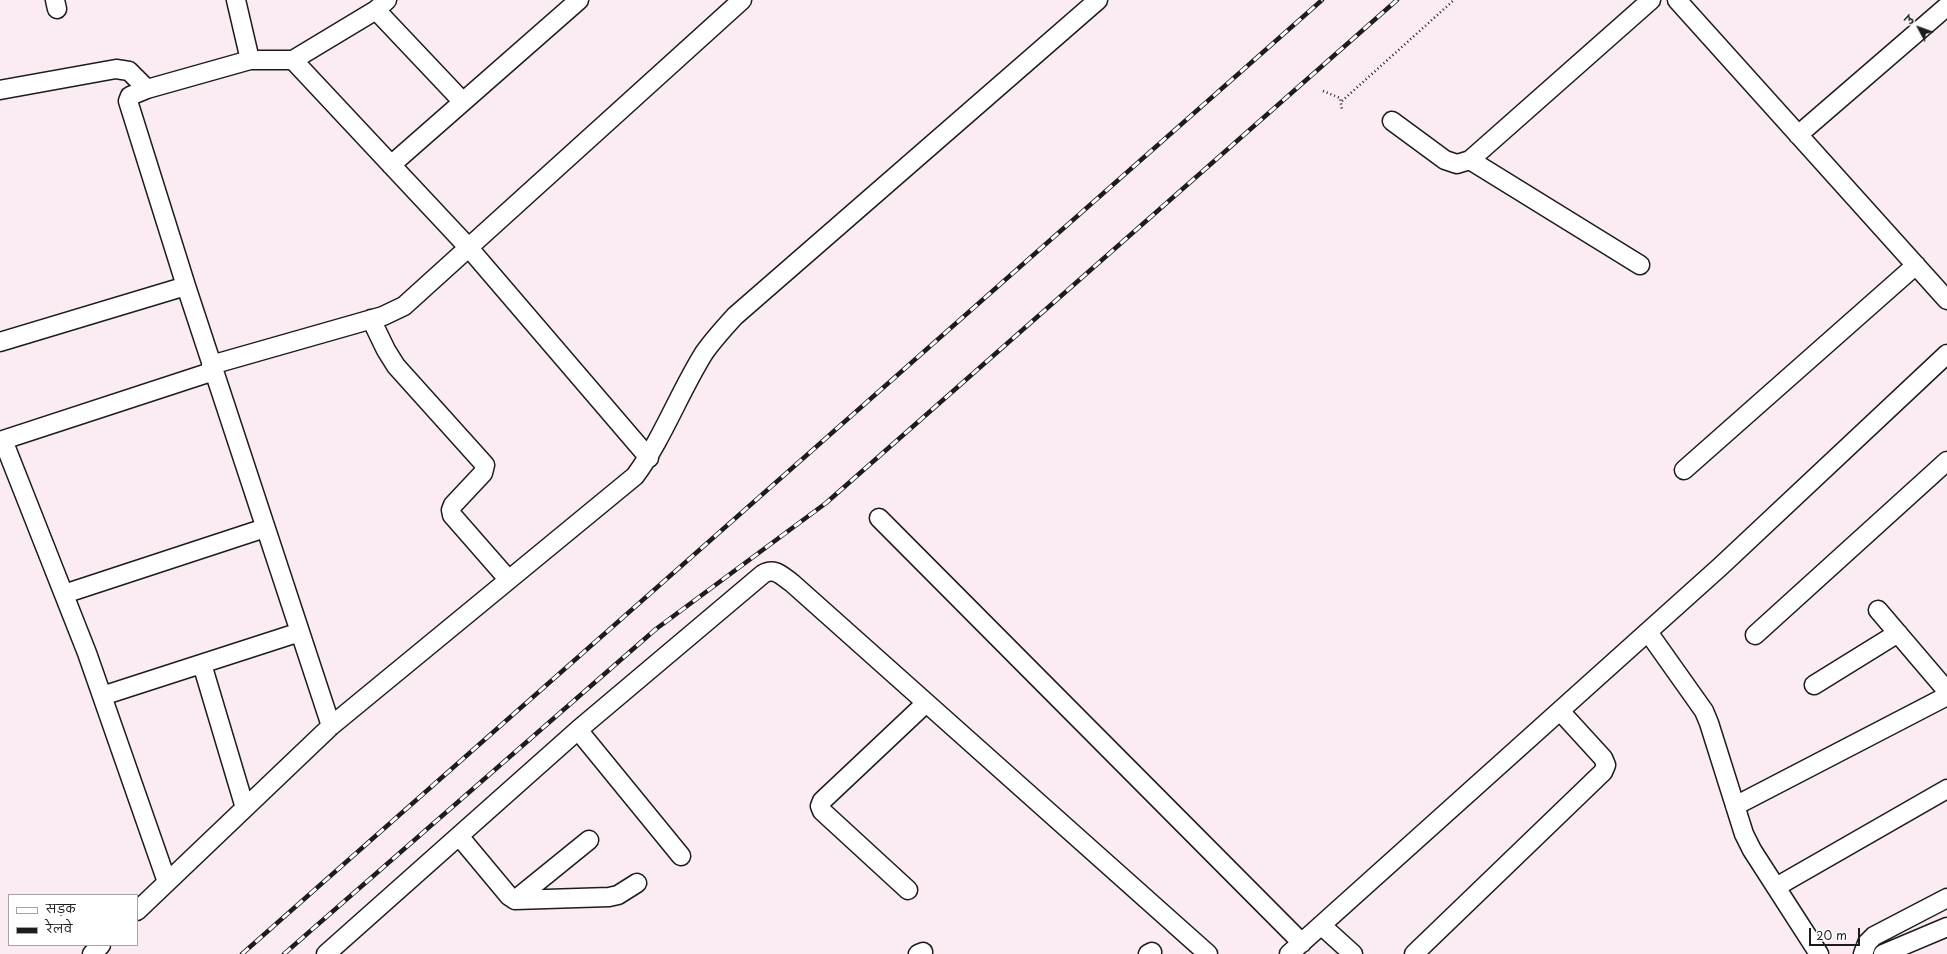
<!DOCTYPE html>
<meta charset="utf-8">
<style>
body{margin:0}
#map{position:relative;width:1947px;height:954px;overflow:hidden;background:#fbebf3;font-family:"Playpen Sans","Playpen Sans Deva",sans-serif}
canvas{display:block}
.legend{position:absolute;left:8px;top:894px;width:130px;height:52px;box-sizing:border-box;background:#fff;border:1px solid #a4a4a4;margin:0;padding:5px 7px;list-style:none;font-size:12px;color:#1c1c1c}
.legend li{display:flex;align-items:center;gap:8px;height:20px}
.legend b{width:20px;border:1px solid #a4a4a4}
.north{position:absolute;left:1899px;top:8px;width:40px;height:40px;-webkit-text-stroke:3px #fff;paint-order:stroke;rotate:311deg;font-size:11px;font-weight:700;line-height:16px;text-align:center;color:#1c1c1c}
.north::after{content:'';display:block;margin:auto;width:14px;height:18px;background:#1c1c1c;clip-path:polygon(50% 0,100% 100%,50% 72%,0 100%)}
.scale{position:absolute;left:1809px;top:928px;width:51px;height:18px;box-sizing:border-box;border:2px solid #1c1c1c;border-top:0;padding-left:5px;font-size:12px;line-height:14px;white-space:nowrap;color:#1c1c1c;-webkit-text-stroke:3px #fff;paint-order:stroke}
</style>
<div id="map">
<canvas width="1947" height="954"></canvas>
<ul class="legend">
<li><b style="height:5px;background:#fff"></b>सड़क</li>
<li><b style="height:5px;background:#1c1c1c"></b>रेलवे</li>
</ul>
<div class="north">उ</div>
<div class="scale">20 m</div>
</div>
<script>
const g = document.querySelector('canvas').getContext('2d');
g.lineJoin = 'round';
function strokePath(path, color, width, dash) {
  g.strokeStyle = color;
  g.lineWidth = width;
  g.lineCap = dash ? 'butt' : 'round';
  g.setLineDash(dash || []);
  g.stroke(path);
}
const path = new Path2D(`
 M1323 91 1340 98 1342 110
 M1342 101 1454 0`);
const minor = new Path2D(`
 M55 0 57 9
 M236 0 250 60 147 89 130 96 128 101 186 286 331 726
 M1677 0 1947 300
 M376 10 463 102
 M250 60H293L376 10 387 0
 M293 60 469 248 649 458
 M0 90 116 69 129 71 147 89
 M1392 121 1445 160 1457 164 1470 160 1651 0
 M1798 135 1945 8
 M1470 160 1640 265
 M391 165 579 0
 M371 319 386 350 396 366 485 465 483 473 453 505 451 510 452 515 508 579
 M0 342 186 286
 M211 365 383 316 404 306 742 0
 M3 440 87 653 167 882
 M0 441 214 371
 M1684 470 1916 265
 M879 518 1302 943
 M64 594 265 528
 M1878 610 1947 691
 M1648 632 1704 711 1709 723 1744 834 1752 850 1819 954
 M1755 635 1947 461
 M202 664 245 808
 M1814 685 1898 633
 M102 696 300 632
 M578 730 681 856
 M1735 806 1947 696
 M459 836 509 896 515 900 609 897 618 895 637 883
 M1776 887 1947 789
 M908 890 822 811 820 806 822 801 926 703
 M515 900 589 840
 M137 911 331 726 635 476C663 438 679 393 704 353 713 340 724 328 735 316L1098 0
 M1321 925 1353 954
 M92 954 101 945
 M326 954 578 730 763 574C775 567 782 576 792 583L1208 954
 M918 954 923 952
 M1148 954 1152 952
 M1289 954 1721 566 1947 354
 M1414 954 1603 772 1606 765 1603 758 1560 711
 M1863 954 1867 943 1874 936 1947 898
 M1883 954 1947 927`);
const rail = new Path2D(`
 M242 954 1322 0
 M284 954 656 629 826 503 1397 0`);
strokePath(minor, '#1c1c1c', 21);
strokePath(path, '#1c1c1c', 2.5, [1, 3]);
strokePath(minor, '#fff', 18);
strokePath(rail, '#1c1c1c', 4.5);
strokePath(rail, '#fff', 3, [9]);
</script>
